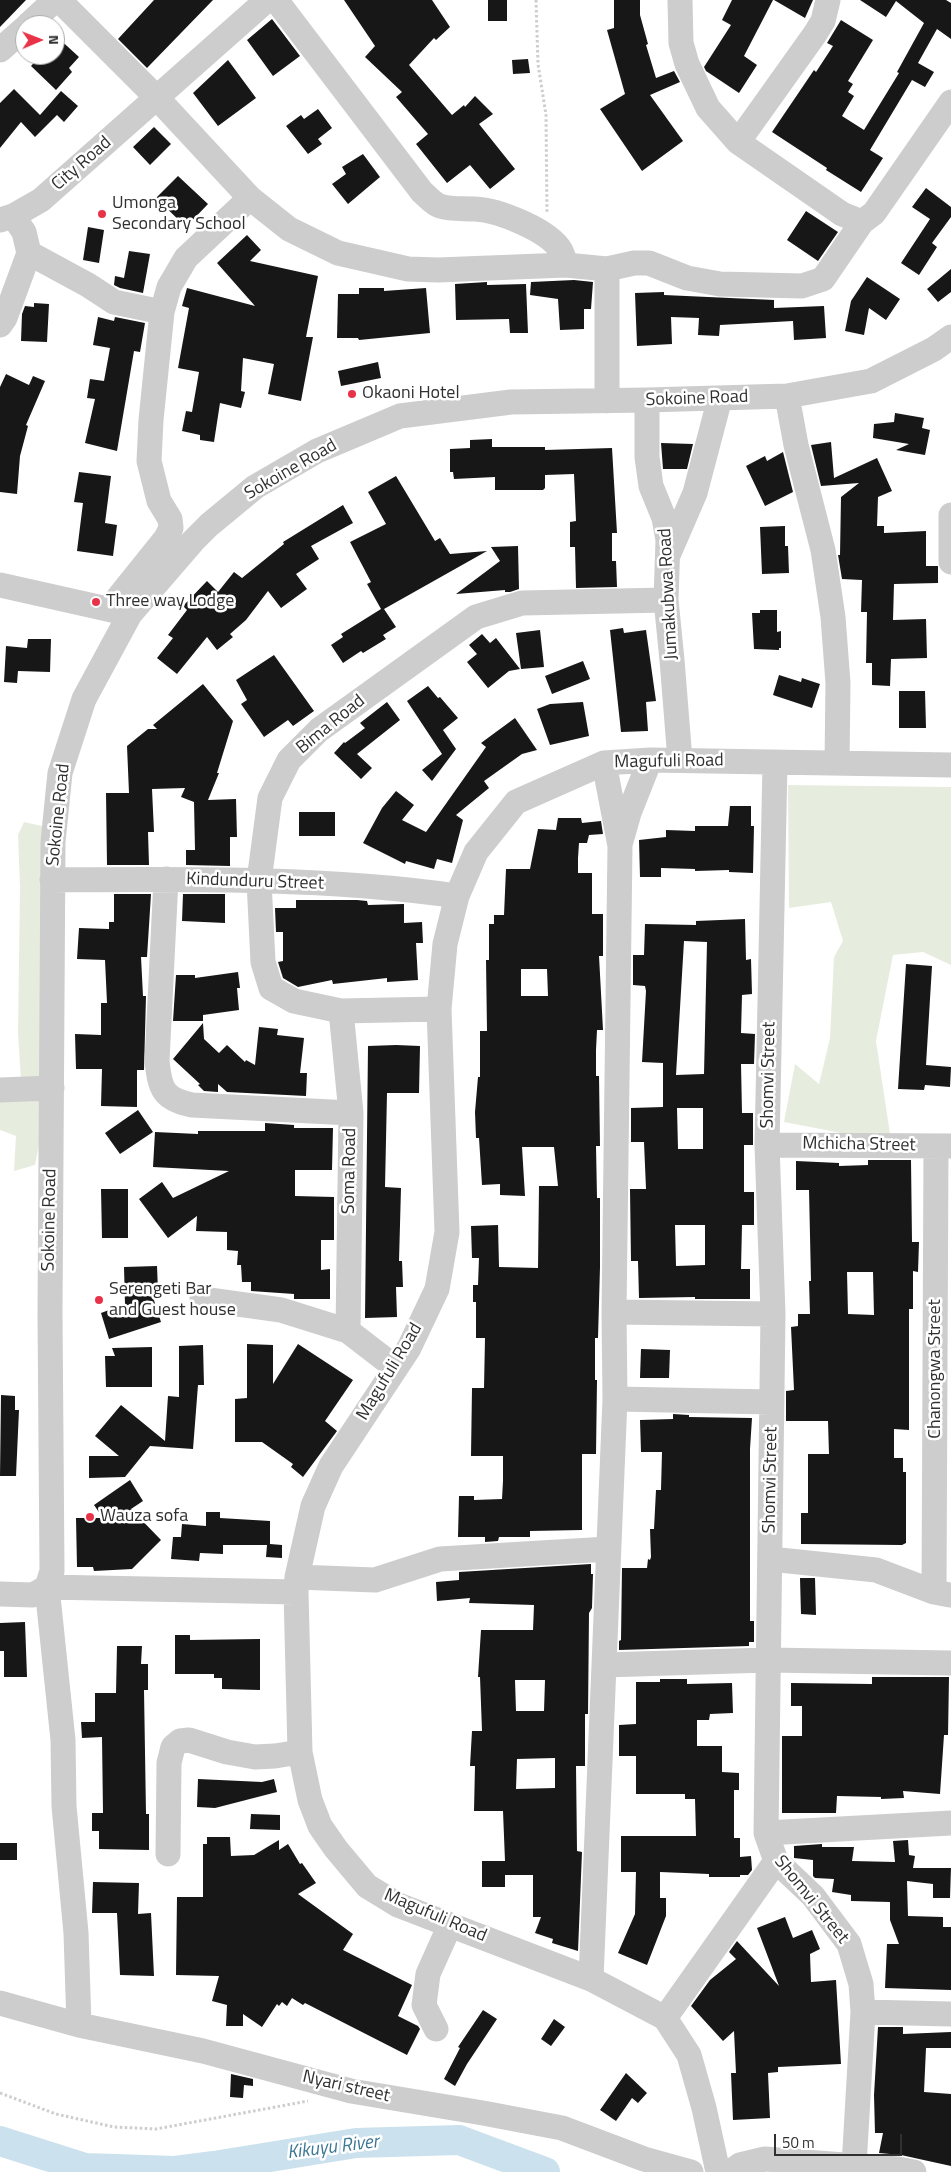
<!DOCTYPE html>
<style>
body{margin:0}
#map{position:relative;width:951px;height:2172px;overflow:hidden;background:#fff;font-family:"Titillium Web",sans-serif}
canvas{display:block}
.north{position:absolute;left:15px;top:15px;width:50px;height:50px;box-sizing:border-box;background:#fff;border:1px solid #acacac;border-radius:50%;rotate:89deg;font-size:14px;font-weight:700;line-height:20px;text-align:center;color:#303030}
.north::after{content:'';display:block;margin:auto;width:18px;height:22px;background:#e83248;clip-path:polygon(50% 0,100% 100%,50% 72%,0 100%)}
.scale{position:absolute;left:774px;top:2134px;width:128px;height:22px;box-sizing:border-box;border:2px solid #303030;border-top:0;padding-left:6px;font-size:15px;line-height:18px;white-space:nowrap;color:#303030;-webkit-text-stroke:4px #fff;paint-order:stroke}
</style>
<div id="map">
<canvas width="951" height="2172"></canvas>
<div class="north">N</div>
<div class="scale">50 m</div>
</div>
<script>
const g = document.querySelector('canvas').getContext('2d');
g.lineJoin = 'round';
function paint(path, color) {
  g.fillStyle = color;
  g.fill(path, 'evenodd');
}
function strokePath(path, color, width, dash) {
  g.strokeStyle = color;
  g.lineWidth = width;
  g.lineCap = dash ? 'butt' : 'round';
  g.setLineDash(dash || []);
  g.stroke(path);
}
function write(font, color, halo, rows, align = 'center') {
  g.font = font + ' "Titillium Web",sans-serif';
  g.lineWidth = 5;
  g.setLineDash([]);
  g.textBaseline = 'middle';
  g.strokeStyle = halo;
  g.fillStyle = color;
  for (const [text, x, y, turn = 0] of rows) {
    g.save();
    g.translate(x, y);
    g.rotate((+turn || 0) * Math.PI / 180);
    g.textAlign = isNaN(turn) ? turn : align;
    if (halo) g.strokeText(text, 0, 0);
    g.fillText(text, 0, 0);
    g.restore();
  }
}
const green = new Path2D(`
 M788 785 951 787V965L923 952 893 955 876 1041 890 1134 841 1133 784 1122 795 1064 819 1084 830 1038 834 957 843 941 831 902 789 908Z
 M24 822 42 826 40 1081 21 1080 18 1033 20 888 18 835Z
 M40 1096 39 1145 35 1165 14 1171 16 1136 0 1130V1097Z`);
const river = new Path2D(`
 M0 2141 85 2168 175 2171 214 2166 356 2143 459 2140 545 2172`);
const building = new Path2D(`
 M0 0H26L0 27Z
 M154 0H213L147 68 118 39Z
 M344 0H432L450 27 436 40 434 38 409 65 452 115 464 105 465 107 475 96 493 114 479 124 515 169 490 189 470 165 447 183 416 144 428 134 396 97 402 92 365 57 375 46Z
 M488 0H507V21H488Z
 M614 0H640V15L648 44 646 45 656 78 674 71 680 82 650 95 683 141 642 171 600 109 625 94 607 30 614 28Z
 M732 0H773L744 56 757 65 739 93 706 71 704 67 731 25 722 20Z
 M774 0H813L805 18Z
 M860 0H946L951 3V39L937 29 918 63 934 72 925 87 912 80 870 150 883 158 861 192 826 170 827 168 772 132 814 70 816 72 833 46 827 43 841 20 873 40 848 81 853 84 848 92 854 96 842 116 864 130 899 73 897 72 924 23 896 1 886 17Z
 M272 19 300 56 273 76 247 40Z
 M55 35 79 57 69 68 72 72 56 90 31 66 41 55H55Z
 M528 59 530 73 513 74 512 60Z
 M228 60 256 98 218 126 193 93Z
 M14 89 40 115 61 91 78 106 64 122 57 115 35 137 21 122 0 148V103Z
 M318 109 332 128 318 139 322 144 308 154 286 126 301 115 304 119Z
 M154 127 171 144 150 165 133 147Z
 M363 154 380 177 348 204 332 184 346 174 342 167Z
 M178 176 208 204 186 227 156 198Z
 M926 188 951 207V217L932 243 937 247 919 275 901 263 930 219 912 207Z
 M806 211 838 232 818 261 787 240Z
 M88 227 104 230 99 263 83 260Z
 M247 235 261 250 250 261 318 276 306 337H313L301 401 268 394 274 364 243 358 241 391 245 392 241 408 220 403 214 442 200 440V435L182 431 186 411 192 412 199 372 178 368 189 308 182 306 187 288 255 306 217 263Z
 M129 251 150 254 143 293 120 288 114 285 115 276 124 278Z
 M951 269V292L938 302 927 289Z
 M867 277 900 299 886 320 869 308 864 335 845 331 851 301Z
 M574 280 593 282 591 309H584V329L560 330 558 299 530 295 531 282Z
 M487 282V285L526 284 528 333H510L509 319 456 320 455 284Z
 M359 288H384V291L426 288 430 333 359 340 358 338H337L338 294H359Z
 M664 292V295L774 300V308L824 306 826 338 794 340 793 321 720 325 719 336 698 335 699 318 671 317 672 344 637 346 635 293Z
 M34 303 49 304 47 342 21 341 22 314 25 306 34 307Z
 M98 317 114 321 115 317 145 323 140 352 134 351 117 451 85 443 95 399 87 398 90 379 104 381 110 348 93 345Z
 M378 362 381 378 341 386 338 371Z
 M6 374 29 385 33 376 45 381 26 425 28 426 20 456 17 494 0 492V387Z
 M895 413 924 418 922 428 930 430 925 455 896 450 909 444 873 438 874 424 894 422Z
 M492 439V447H545V450L612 448 617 533H612V561H616L617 587 576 588 575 547H570V522L576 521 574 474 545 475V488L543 490H495V477L454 479 453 472H450V449L470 448V440Z
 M831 442 834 478 877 458 892 491 878 497 877 526H884V533L926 531V566H938V583L894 584 893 620 926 619 927 658 891 659 890 686 872 685V663H866L867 612H861L862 580 842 579 838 555H840L841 497 859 483 821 486 811 445Z
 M661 443 693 444 687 469H663Z
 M783 452 793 492 765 506 746 466 765 456 767 461Z
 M79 472 111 476 105 523 117 525 113 556 77 551 83 503 74 502Z
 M396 476 435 541 440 538 450 554 487 551 384 609 396 627 383 635 386 639 363 653 361 651 343 663 331 645 343 637 341 634 381 609 367 584 371 582 350 542 386 524 368 492Z
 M343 505 353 523 311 546 319 559 296 574 307 589 281 608 268 591 246 620 230 634 233 637 217 650 207 637 177 674 157 658 173 638 168 635 187 610 183 606 207 581 218 592 234 572 242 578 284 544 283 542Z
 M785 526V546H788L789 573 762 574 760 527Z
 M518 546 519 589 510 592H505V590L456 594 500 561 491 547Z
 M760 610H777V632L781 631V648H779V650L754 649 752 613H760Z
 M623 628 624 633 646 630 656 701 646 702 648 731 621 732 610 630Z
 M540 630 544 667 521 669 516 633Z
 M482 634 490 643 496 638 520 669 509 671 488 688 467 662 477 654 469 645Z
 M28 639H51L50 672 18 671 17 683 4 682 6 646 27 648Z
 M274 655 314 711 293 726 288 720 264 737 241 704 247 700 236 680Z
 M583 661 590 679 552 694 545 676Z
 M779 675 801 682 802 678 820 684 812 708 773 695Z
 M203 684 233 721 217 773H219L208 800 236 799 237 837H230V866L186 865V850H195L194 802 181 797 185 788 152 789 154 832H148L149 865H107L106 793H129L127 746 148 729H157L153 725Z
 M428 686 438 698 440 697 458 718 443 730 456 749 432 781 422 770 442 754 407 701Z
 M899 691H925L926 728H899Z
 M387 702 400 720 357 754 372 768 361 779 334 753 344 742 345 743 365 728 360 723Z
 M583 702 589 736 550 745 537 709 550 704Z
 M515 718 537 750 522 754 484 781 489 788 456 815 463 820 452 863 437 859 434 869 406 861 405 864 363 843 382 808 396 791 414 805 402 820 426 832 486 747 481 743Z
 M730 806H751V826H754L753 873 729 872V870L695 871V869L661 868V877H640L639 840 666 837V830L695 831V826H728Z
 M299 812H335V836H299Z
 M558 818H581L582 823 601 821 603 834 589 835 587 843H579L578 858V873H592V914H603V956H599L603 1030H597L596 1050V1076H599L600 1146H596L597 1198H600V1267L598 1338H595V1380H597L596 1454H582V1530L530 1531V1537H499L498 1541 485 1542V1537H458L459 1496H474V1500L502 1499 503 1481V1456H471L472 1388H484L485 1338H476V1302H473V1285H478L479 1258H472L471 1226 498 1225 499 1267 538 1268 539 1186H558L554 1147H522L525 1196 500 1195V1184L482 1185 479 1138H476L475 1112 478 1077H480V1031H487L486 960H489V924H494V915H504L506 869H530L538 829 556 830ZM521 969H547L548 996H521Z
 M114 894H151L147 957H141L143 996H146L144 1070H137V1107L101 1106 102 1069H76L75 1034 101 1035V1003H107L105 960 77 959 79 928 109 929V922H114Z
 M183 894H225V923L182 921Z
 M296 900H357L367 901 368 905 404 904V923L422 922 423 943H416L418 980 387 982V978L333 984 332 980 298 987 283 978 278 962 283 961V932H276L275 908H296Z
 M745 919 746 960 751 959 752 994 742 995 741 1033 755 1034 754 1064H741L742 1113H753V1145H744V1192H754V1225H742L741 1269H750V1299H695V1297L639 1298 638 1261H631L630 1189H646L644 1142H631V1108L663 1107V1063L642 1062 646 991 645 986 633 985V955H644L645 924 696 925V921ZM684 941 707 942 704 1074 676 1075ZM677 1108H703V1149H678ZM675 1225H705V1265L676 1266Z
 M906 964 932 966 926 1065 951 1067 950 1087 925 1085 924 1090 898 1089Z
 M238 972 240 988H237L239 1010 203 1015V1021H173L176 975H195V978Z
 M203 1023 204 1039 219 1053 227 1045 245 1062 246 1060 255 1065 259 1027 278 1029 277 1035 304 1038 300 1073H307L306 1096 227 1092 218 1084V1092L204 1091 198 1085 200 1084 173 1059Z
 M396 1045 420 1046 419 1093H387L385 1187 401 1188 399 1261H402L403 1287H396L397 1317 365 1318 368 1046Z
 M138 1110 153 1132 120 1154 105 1133Z
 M265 1123 294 1125V1128H333L332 1170H295V1196L334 1197V1240H321V1270L330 1269V1299H294V1294L251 1291V1282H242L241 1265H237L238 1251 227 1250V1232L196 1231 197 1216 168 1238 139 1199 162 1182 173 1198 229 1171 153 1167 155 1132 198 1134V1131H265Z
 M868 1160H911L912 1242H919L918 1272 913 1271V1309H909V1430L894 1429V1458H903V1472H906V1543L902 1545 801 1544V1513H808V1454H829L828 1421H786V1391L794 1390 791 1327 798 1326V1314H810L809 1281H811L809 1190H796V1161L839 1163V1166L868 1165ZM847 1272H873L874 1315 848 1314Z
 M101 1189H128V1238H102Z
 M157 1266 158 1291H151L161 1322 109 1339 101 1313 125 1304 124 1267Z
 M247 1344 273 1345V1384L298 1344 353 1380 325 1421 337 1431 303 1477 291 1467 293 1464 262 1442H235V1399L247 1398Z
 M203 1345 204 1385H198L193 1449 150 1446 125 1477 89 1478V1456H119L95 1436 121 1405 165 1441 168 1396 179 1397V1346Z
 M152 1347V1387H106L105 1356H115L112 1348Z
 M641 1349 670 1350 669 1378H640Z
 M1 1395 15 1396V1410H19L16 1476H0Z
 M673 1414 689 1415V1417L752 1418 750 1449V1621H754V1642H749V1646L619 1650V1641L621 1640 622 1568H647L648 1559 650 1560 651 1557 650 1529H654L656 1490H661L662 1452H641L640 1420 673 1419Z
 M130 1480 143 1501 131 1509 161 1540 132 1569 94 1571 93 1567H77L76 1518H103L94 1505Z
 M206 1512H220V1518L270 1521V1544L282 1545V1558L266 1557 267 1545H223V1554L200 1553 199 1561 171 1559 173 1537H181L182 1524 206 1526Z
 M591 1564V1574H593L592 1608 589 1613 588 1714H585V1766H576L577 1851 582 1852 578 1951 552 1943 553 1939 535 1933 541 1917H533V1875H505V1887H482V1861H505L503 1811H474L475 1766H470L472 1731H482L480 1677H478L481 1630H533L534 1605 469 1603 470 1598 437 1601 436 1582 459 1580V1572ZM515 1680H545L544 1711H516ZM555 1758V1788L516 1789 517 1759Z
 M800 1578H815L816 1615 801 1614Z
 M25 1622 27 1677H4V1651H0V1623Z
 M175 1635H190V1640L260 1639V1690L222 1689V1678H214V1674H175Z
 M117 1646H142L141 1664H148V1690H144L146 1814H149V1850L99 1849V1831H92V1813H103L102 1737 82 1738 81 1722H95V1693H116Z
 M872 1677H949L948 1735H944L940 1794 903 1791 904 1798 881 1799V1797L837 1796 836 1813H782V1736H802V1706H791V1683L872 1684Z
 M660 1679H687V1684L732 1683 733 1713 710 1714 709 1720H697V1746H722V1772L739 1773V1790H734V1838H740V1857L751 1856 752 1870 748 1875H740V1877H709V1874L660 1872V1898H666V1916L647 1965 618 1953 635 1914 636 1872H621V1836H696L695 1799H685V1794H636V1756H619V1725L636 1724V1682H660Z
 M198 1779 262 1782 274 1779 277 1792 215 1808 197 1807Z
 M251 1814 280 1815V1830L250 1829Z
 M207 1837H230L231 1856 254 1855 279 1840V1850L288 1844 300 1864 302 1863 316 1883 298 1894 353 1934 343 1950 412 1985 398 2016 418 2026 420 2029 407 2055 305 2003 303 2005 292 1998 287 2006 282 2002 279 2006 277 2004 262 2027 243 2014V2026H226L227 2005 212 2001 219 1976 176 1975 177 1897H203V1844H207Z
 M908 1840 909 1855 915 1856 913 1868H951L950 1898H933V1884L907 1881 908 1916 943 1917V1927H951V1990L885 1988 887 1944H899L890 1920V1902L851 1901V1895L832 1892 834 1879 815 1878 813 1876V1860L794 1858V1846L822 1844V1847H854L852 1861 895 1862 893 1841Z
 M0 1843H17V1860H0Z
 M93 1882 139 1883 138 1914 151 1913 154 1976 120 1975 117 1913H92Z
 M785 1917 793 1938 812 1930 820 1949 810 1954 811 1982 836 1980 841 2064 778 2067V2072L768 2073 770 2118 733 2120 731 2073H736L734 2031 723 2041 691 2006 710 1980 736 1959 729 1952 737 1941 779 1986 757 1928Z
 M483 2010 497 2019 467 2064 455 2086 444 2079 460 2048 458 2047Z
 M554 2019 565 2027 551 2046 541 2039Z
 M878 2027H903V2034L951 2032V2048H926L924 2092 951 2094V2166L901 2155 879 2153 883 2133H875L874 2095Z
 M626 2073 647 2093 638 2103 632 2098 616 2121 600 2110Z
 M231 2074 253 2079V2086L244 2085 243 2098 230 2097Z`);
const path = new Path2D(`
 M536 0 538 64 546 115 547 214
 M0 2093 56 2114 114 2127 156 2129 308 2101`);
const minor = new Path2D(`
 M59 0 158 99 250 198 289 229 338 253 408 269 438 270 566 265 607 269 634 263H649L687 278 720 284 802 286 823 279 862 222
 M276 0 422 192C427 196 433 204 440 206 452 210 463 208 475 209 498 210 549 230 561 251 563 255 565 261 566 265
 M680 0 681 43 687 64 708 108 738 142 842 214 862 222 874 213 951 102
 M28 25 55 0
 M0 50 25 28
 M738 142 815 34 823 21 828 0
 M0 220 13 216 41 200 267 0
 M29 253 88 285 114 302 162 312
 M0 325 5 318 29 253 24 232 13 216
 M787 396 796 445 823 550 833 617 838 683 837 763
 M647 400V457L651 486 664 518 668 540 666 600 672 660 680 760
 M607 401V269
 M951 515V562
 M669 553 695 493 720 398
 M0 585 125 613
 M109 609 166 538 171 528 170 519 159 501 149 461 151 420 162 312 169 287 186 258 250 198
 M775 763 767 1145 773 1314 766 1833 776 1861 813 1896 849 1944 861 1984 863 2012 854 2166
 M621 841 629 813 650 760
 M166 879 157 1061C160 1089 163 1099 192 1105L351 1113
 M52 880C187 879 324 877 457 896
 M439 1009 341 1011 294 1001 271 988 263 962 259 881 270 798 289 760 319 730 476 617 522 603 666 600
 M341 1011 351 1113 348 1331
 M0 1090 52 1088
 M767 1145 951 1146
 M202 1299 281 1310 348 1331 396 1368
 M614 1312 773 1314
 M615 1399 772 1402
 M770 1559 876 1570 934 1592 950 1595
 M297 1577 375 1580 440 1559 608 1549
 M934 1592 936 1146
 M0 1594 33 1595 47 1587 52 1571 50 1313 53 842 60 773 84 699 130 614 193 541 209 525 255 487 317 451 400 416 511 402 647 400 787 396 871 381 934 349 951 337
 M604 1665 768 1660 951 1663
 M766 1833 951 1823
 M168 1854 169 1763 173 1747 180 1741 189 1740 227 1752 255 1757 275 1756 300 1752
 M591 1979 615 1399 614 1312 620 846 604 763
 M0 2003 79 2025 203 2051 351 2091 483 2113 562 2128 644 2159 691 2172
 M863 2012 951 2014
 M665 2018 776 1861
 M79 2025 76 1933 64 1806 63 1740 47 1587 296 1592
 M436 2029 424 2005 428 1974 450 1925
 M718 2172 704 2108 689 2055 665 2018 591 1979 398 1905 367 1886 336 1849 320 1826 310 1800 300 1752 296 1592 297 1577 313 1506 331 1466 409 1348 437 1289 447 1232 439 1009 445 944 457 896 476 852 516 802 604 763 650 760 951 765
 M730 2172 740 2165 765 2159 898 2169 914 2172`);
const markers = [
 [102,214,5,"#e83248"],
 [352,394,5,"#e83248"],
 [96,602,5,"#e83248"],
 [99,1300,5,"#e83248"],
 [90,1517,5,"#e83248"]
];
const streetNames = [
 ["City Road",82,164,-41],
 ["Sokoine Road",697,399,-2],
 ["Sokoine Road",291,470,-30],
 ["Jumakubwa Road",669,594,-93],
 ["Bima Road",331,725,-39],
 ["Magufuli Road",669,762,-1],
 ["Sokoine Road",59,815,-84],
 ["Kindunduru Street",255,882,2],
 ["Shomvi Street",769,1075,-89],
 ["Mchicha Street",859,1145,1],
 ["Soma Road",350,1171,-89],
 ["Sokoine Road",50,1220,-89],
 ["Chanongwa Street",936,1369,-90],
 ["Magufuli Road",390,1372,-59],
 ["Shomvi Street",771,1480,-89],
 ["Shomvi Street",811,1900,51],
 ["Magufuli Road",435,1916,23],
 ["Nyari street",346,2087,13]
];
const poiNames = [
 ["Umonga",112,204],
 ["Secondary School",112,225],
 ["Okaoni Hotel",362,394],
 ["Three way Lodge",106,602],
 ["Serengeti Bar",109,1290],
 ["and Guest house",109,1311],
 ["Wauza sofa",100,1517]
];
const waterNames = [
 ["Kikuyu River",333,2148,-7]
];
paint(green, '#e7edde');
strokePath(river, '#cbe1ed', 30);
paint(building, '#171717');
strokePath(path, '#cdcdcd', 3, [2.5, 2.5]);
strokePath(minor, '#cdcdcd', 25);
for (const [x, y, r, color] of markers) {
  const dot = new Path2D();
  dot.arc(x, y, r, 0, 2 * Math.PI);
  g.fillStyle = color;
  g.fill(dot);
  strokePath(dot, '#fff', 2);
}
write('18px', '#303030', '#fff', streetNames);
write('18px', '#303030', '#fff', poiNames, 'left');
write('italic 19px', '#3c7794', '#fff', waterNames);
</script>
